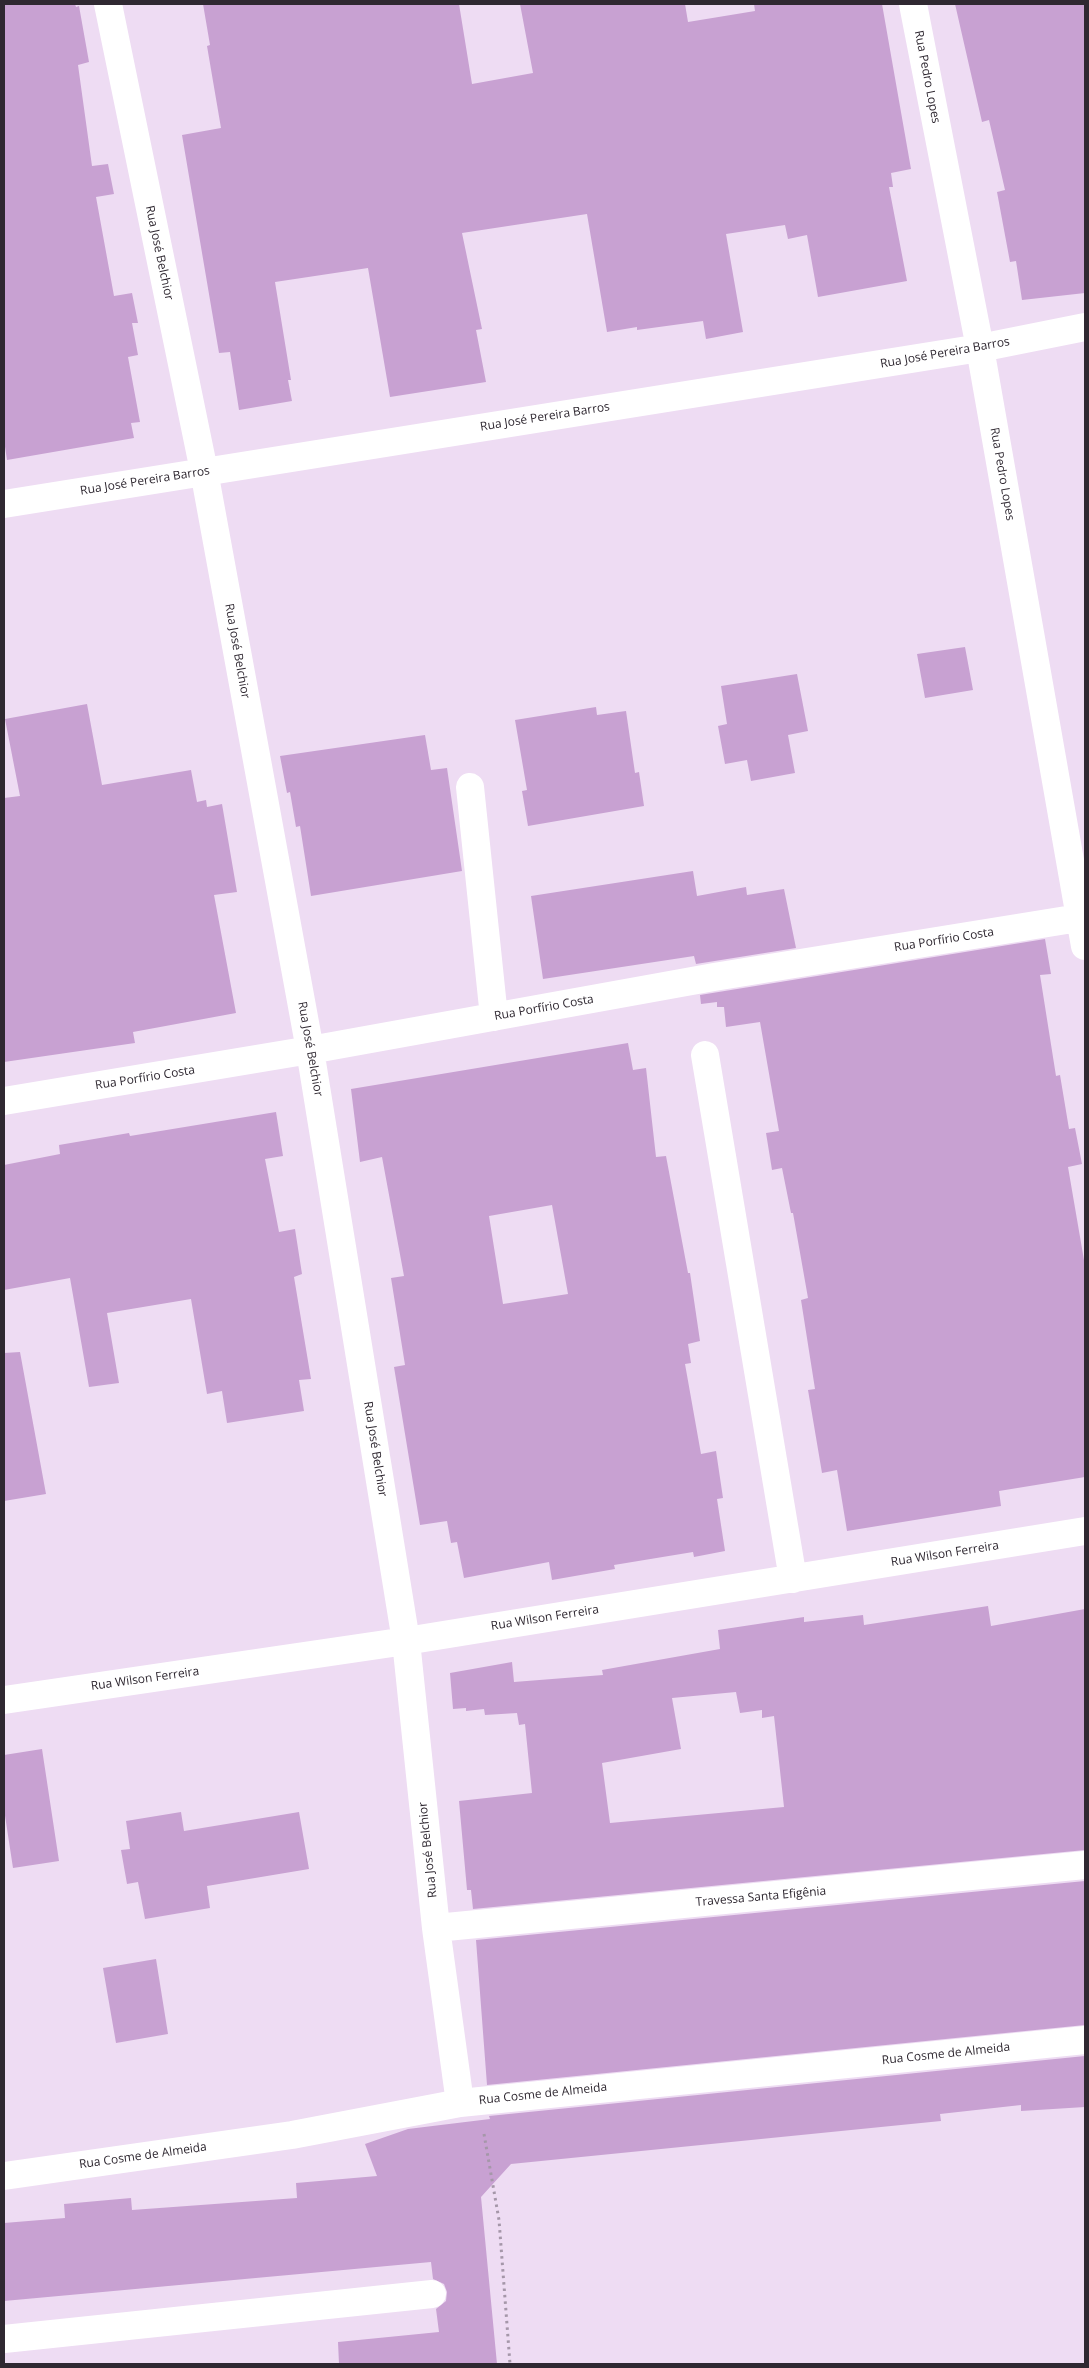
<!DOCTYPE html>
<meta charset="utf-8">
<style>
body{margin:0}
#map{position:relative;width:1089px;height:2368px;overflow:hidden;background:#eedcf3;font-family:"Open Sans",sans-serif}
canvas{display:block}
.frame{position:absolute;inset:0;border:5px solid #2f2831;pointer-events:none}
</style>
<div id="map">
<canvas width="1089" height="2368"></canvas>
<div class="frame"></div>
</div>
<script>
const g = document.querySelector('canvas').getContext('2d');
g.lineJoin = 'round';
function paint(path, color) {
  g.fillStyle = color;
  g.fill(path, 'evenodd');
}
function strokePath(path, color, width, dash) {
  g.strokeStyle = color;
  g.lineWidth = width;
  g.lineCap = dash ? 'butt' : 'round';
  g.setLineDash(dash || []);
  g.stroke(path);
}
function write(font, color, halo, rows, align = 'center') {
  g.font = font + ' "Open Sans",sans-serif';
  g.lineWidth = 4.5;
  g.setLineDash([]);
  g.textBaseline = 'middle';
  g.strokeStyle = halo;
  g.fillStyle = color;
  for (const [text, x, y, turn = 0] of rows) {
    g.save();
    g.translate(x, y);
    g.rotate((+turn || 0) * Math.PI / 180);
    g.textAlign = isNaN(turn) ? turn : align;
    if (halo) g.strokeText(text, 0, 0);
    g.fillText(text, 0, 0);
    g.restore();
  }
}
const building = new Path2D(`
 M4 4H75L76 7 79 6 89 62 78 65 92 166 108 164 114 194 96 197 114 296 132 293 138 323H132L138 355 128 357 140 422 131 423 134 438 7 460 4 440Z
 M203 4H459L472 84 533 73 520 4H685L688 22 755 11 754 4H882L911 169 891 173 893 187H889L907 281 818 297 807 235 788 239 785 225 726 234 743 332 706 339 703 321 637 330V327L607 332 587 214 462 233 482 329 476 330 486 382 390 397 368 268 275 282 291 380H288L292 401 239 410 230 352 219 353 182 135 221 128 207 46 210 45Z
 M955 4H1085V293L1022 300 1016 261 1010 262 997 192 1005 190 989 120 982 122Z
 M965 647 973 690 925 698 917 654Z
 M797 674 808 731 788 735 795 773 751 781 747 760 725 764 718 726 727 724 721 686Z
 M87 704 102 785 191 770 197 802 206 800 207 807 222 804 237 892 214 895 236 1013 133 1032 135 1043 4 1062V798L20 796 5 719Z
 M596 707 597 715 626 711 635 773 639 772 644 806 528 826 522 791 527 790 515 720Z
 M425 735 431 770 447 768 462 871 311 896 300 826 296 827 290 792 287 793 280 756Z
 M693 871 697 896 746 887 747 895 784 889 796 948 696 964 694 956 543 979 531 896Z
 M1045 939 1051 974 1040 975 1056 1076 1060 1075 1069 1129 1075 1128 1082 1164 1068 1167 1085 1266V1477L999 1491 1001 1506 847 1531 837 1470 822 1473 808 1390 815 1389 801 1300 808 1298 793 1213H791L782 1168 772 1170 766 1133 779 1131 760 1022 726 1027 724 1007H717V1002L701 1004 700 995Z
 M628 1043 633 1070 646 1068 656 1157 666 1156 688 1273H690L700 1341 688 1344 691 1363 685 1364 701 1454 716 1451 723 1498 717 1499 725 1551 694 1557 693 1552 614 1565 615 1569 552 1580 549 1562 464 1578 457 1542 451 1543 447 1521 420 1525 394 1367 405 1365 391 1278 404 1276 382 1157 360 1162 351 1089ZM552 1205 568 1294 503 1304 489 1216Z
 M276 1112 283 1156 265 1159 279 1232 295 1229 302 1274 294 1277 311 1379 299 1380 304 1411 227 1423 222 1391 207 1394 191 1299 107 1313 119 1383 89 1387 70 1278 4 1290V1165L60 1154 59 1145 129 1133 130 1136Z
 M20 1352 46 1494 4 1501V1353Z
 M988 1606 991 1626 1085 1609V1850L473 1909 471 1890H467L459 1801 532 1793 525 1724 519 1725 517 1713 485 1715 484 1709 466 1711V1708L453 1709 450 1673 512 1662 514 1682 603 1675 602 1670 720 1649 718 1630 804 1617V1622L863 1615 864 1625ZM736 1692 740 1713 762 1710V1718L774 1716 784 1807 610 1823 602 1763 681 1749 672 1698Z
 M42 1749 59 1861 13 1868 4 1809V1755Z
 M181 1812 184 1831 299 1812 309 1869 207 1886 210 1908 145 1919 138 1882 127 1884 121 1850 130 1849 126 1821Z
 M1085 1881V2025L487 2085 476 1940Z
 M156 1959 168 2034 116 2043 103 1968Z
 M1085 2056V2107L1021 2111V2105L940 2114 941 2121 511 2164 481 2197 497 2364H339L338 2342 439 2332 436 2309 446 2301 447 2292 444 2284 433 2279 431 2262 4 2301V2223L65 2218 64 2204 131 2198 132 2210 297 2198 296 2183 377 2176 365 2144 408 2129 490 2119 489 2116Z`);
const path = new Path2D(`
 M484 2134 499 2220 510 2364`);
const street = new Path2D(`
 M108 4 204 471 310 1050 406 1641 436 1928 460 2103
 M913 4 980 348 1085 946
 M4 504 980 348 1085 327
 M470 787 494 1017
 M705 1055 793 1579
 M4 1101 310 1050 714 977 1085 917
 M4 1700 406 1641 1085 1531
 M436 1928 1085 1865
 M4 2176 292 2135 460 2103 1085 2040
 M4 2339 432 2294`);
const streetNames = [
 ["Rua Pedro Lopes",927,77,79],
 ["Rua José Belchior",159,253,78],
 ["Rua José Pereira Barros",945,353,-10],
 ["Rua José Pereira Barros",545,417,-9],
 ["Rua Pedro Lopes",1002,474,80],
 ["Rua José Pereira Barros",145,481,-9],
 ["Rua José Belchior",237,651,80],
 ["Rua Porfírio Costa",944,940,-9],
 ["Rua Porfírio Costa",544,1008,-10],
 ["Rua José Belchior",310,1049,80],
 ["Rua Porfírio Costa",145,1078,-9],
 ["Rua José Belchior",375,1449,81],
 ["Rua Wilson Ferreira",945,1554,-9],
 ["Rua Wilson Ferreira",545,1618,-9],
 ["Rua Wilson Ferreira",145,1679,-8],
 ["Rua José Belchior",428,1850,-96],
 ["Travessa Santa Efigênia",761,1897,-5],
 ["Rua Cosme de Almeida",946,2054,-6],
 ["Rua Cosme de Almeida",543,2094,-6],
 ["Rua Cosme de Almeida",143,2156,-8]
];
paint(building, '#c8a1d2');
strokePath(path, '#a597a9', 3, [2.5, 4]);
strokePath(street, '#fff', 28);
write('12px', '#2f2831', '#fff', streetNames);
</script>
